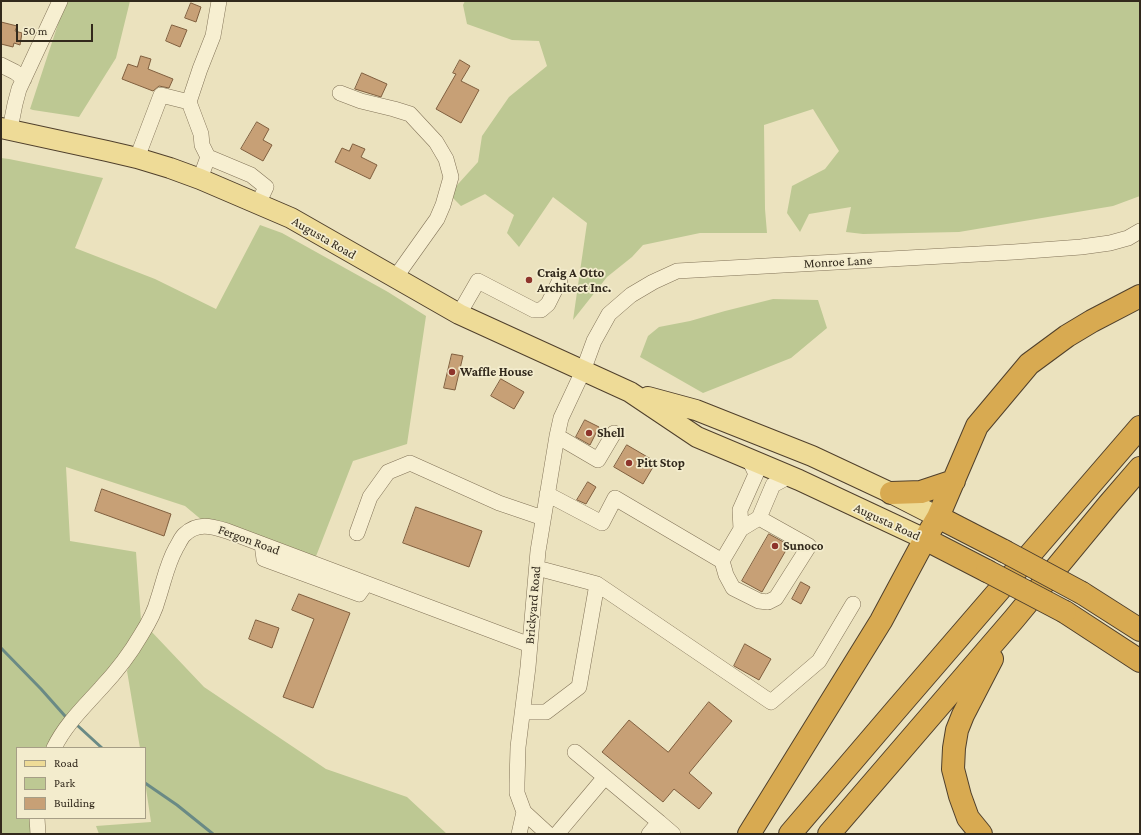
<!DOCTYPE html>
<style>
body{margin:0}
#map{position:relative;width:1141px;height:835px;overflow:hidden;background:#ebe2be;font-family:"Crimson Pro",serif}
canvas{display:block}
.frame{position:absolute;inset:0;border:2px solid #32291c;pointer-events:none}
.legend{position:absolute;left:16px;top:747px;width:130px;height:72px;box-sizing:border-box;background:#f3eccd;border:1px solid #a69e86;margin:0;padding:5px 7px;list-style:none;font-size:12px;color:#32291c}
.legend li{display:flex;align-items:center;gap:8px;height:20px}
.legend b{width:20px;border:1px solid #a69e86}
.scale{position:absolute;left:16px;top:24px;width:77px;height:18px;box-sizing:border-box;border:2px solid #32291c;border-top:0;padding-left:5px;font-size:12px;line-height:14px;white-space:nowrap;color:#32291c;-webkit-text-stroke:3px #f3eccd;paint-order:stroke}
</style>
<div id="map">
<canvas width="1141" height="835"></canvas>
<div class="frame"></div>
<ul class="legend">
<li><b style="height:5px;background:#eedb97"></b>Road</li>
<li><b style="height:11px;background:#bdc893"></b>Park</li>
<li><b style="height:11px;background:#c7a076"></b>Building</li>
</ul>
<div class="scale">50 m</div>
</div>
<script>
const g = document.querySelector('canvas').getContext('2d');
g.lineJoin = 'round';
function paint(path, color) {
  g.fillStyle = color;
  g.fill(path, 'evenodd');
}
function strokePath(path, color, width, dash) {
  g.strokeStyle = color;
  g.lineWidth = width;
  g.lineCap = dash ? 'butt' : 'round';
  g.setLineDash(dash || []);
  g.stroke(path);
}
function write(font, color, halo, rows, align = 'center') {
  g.font = font + ' "Crimson Pro",serif';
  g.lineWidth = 3.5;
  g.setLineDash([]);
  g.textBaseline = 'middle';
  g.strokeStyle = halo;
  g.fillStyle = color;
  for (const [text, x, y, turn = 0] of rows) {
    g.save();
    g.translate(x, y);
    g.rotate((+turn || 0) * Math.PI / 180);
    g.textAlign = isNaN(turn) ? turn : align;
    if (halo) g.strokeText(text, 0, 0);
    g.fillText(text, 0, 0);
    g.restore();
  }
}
const green = new Path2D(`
 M68 1H130L116 58 79 117 33 110 30 109 61 15Z
 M465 1H1140V196L1113 206 959 232 863 234 846 232 851 207 809 214 800 232 787 213 792 186 825 169 839 151 813 109 764 125 765 209 767 233H700L643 245 632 257 607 277 573 320 587 223 553 197 519 247 507 233 514 215 485 194 461 206 449 194 478 162 482 136 509 97 547 66 539 41 512 40 467 24 463 5Z
 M1 158 9 159 103 178 75 248 155 279 216 309 260 225 282 233 388 292 426 316 407 444 353 461 313 564 209 526 185 506 66 467 70 541 136 552 142 634 54 748H17V818H37L38 834H1Z
 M773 299 818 300 827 328 791 358 703 393 640 357 648 336 659 327 690 321 725 311Z
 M149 629 204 687 326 769 407 797 447 834H99L96 826 151 822 145 782V748H140L127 671Z`);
const stream = new Path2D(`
 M1 648 41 689 65 716
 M78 726 102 748
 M145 783 177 805 213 834`);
const building = new Path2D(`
 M191 3 201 7 196 22 185 18Z
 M1 22 17 26 15 31 22 33 20 45 14 43 13 47 1 44Z
 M172 25 187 30 180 47 166 41Z
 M141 56 151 59 148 69 173 79 169 88 159 86 153 91 122 79 128 64 137 67Z
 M460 60 470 66 461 81 479 90 461 123 436 109 456 74 453 73Z
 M362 73 387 84 381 97 355 89Z
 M257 122 269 129 263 140 272 145 263 161 241 149Z
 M353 144 365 149 361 157 377 165 370 179 335 162 342 148 349 151Z
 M452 354 463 356 455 390 444 388Z
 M501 379 524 392 514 409 491 396Z
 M585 420 599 427 590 445 576 437Z
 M627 445 656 462 643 484 614 467Z
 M588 482 596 487 586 504 577 500Z
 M102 489 171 514 164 536 95 511Z
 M416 507 482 531 469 567 403 543Z
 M769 534 789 545 762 592 742 581Z
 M801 582 810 587 801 604 792 599Z
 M299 594 350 613 313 708 283 697 314 619 292 610Z
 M256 620 279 628 272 648 249 639Z
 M745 644 771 659 759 680 734 666Z
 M709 702 732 721 689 773 712 793 699 809 674 789 663 802 602 752 629 720 668 752Z`);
const minor = new Path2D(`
 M1 65 15 72 24 79
 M340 93 361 101 394 109 410 114 436 142 446 159 451 177 443 205 437 219 395 278
 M189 102 201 134 202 145 208 157
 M10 129 15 104 19 89 60 1
 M137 158 161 95 189 102 200 69 213 36 219 1
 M200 179 208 157 251 175 266 187 258 204
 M459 314 478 281 534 310H541L548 304 560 280
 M557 436 598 460 614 433
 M547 494 602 523 615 498 722 561 741 529 759 518 773 485 790 476
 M741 529 740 510 756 474 749 459
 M357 533 370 497 388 472 410 463 499 503 543 518
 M262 544 264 559 359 594 366 584
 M722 561 726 575 733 588 759 601 768 602 776 598 809 546 759 518
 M597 584 771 702 819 661 853 604
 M523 712H546L579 687 597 584 537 568
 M54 748C65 725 84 707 101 688 116 672 130 654 141 635 148 624 155 611 158 599 164 581 167 564 176 548 179 543 181 538 184 535 197 522 211 526 227 531L530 645
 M575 752 605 777
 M37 818 38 834
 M659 822 673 834
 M519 834 524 812
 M548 834 524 812 517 793V783L518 747 528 667 538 551 557 436 561 418 583 371 594 341 609 314 631 295 653 282 677 271 1014 252 1081 247 1110 243 1128 238 1140 231
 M557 834 605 777 659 822 649 834`);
const major = new Path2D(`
 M1 128 107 151 137 158 170 168 200 179 291 218 459 314 630 392 697 437 799 480 925 539
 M648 397 696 410 812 456 891 493 938 517`);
const highway = new Path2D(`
 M891 493 921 492 954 481
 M938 517 1004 551
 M925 539 987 571
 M1082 593 1140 630
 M1065 612 1140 661
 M749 834 881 621 925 539 938 517 977 426 1029 364 1067 336 1092 321 1140 296
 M790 834 895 711 1140 427
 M829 834 1014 619 1109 504 1140 468
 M981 834 968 818 960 796 953 769 954 748 957 730 963 715 992 659`);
const highwayBridge = new Path2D(`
 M1004 551 1082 593
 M987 571 1065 612`);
const markers = [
 [529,280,4,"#8e342b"],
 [452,372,4,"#8e342b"],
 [589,433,4,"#8e342b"],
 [629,463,4,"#8e342b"],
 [775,546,4,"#8e342b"]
];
const streetNames = [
 ["Augusta Road",324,238,30],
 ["Monroe Lane",838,262,-3],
 ["Augusta Road",887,522,25],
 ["Fergon Road",249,540,20],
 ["Brickyard Road",533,605,-85]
];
const poiNames = [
 ["Craig A Otto",537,273],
 ["Architect Inc.",537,288],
 ["Waffle House",460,372],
 ["Shell",597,433],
 ["Pitt Stop",637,463],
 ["Sunoco",783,546]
];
paint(green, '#bdc893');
strokePath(stream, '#6a8a85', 3);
paint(building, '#c7a076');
strokePath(building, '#805f3f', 1);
strokePath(minor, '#827358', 16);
strokePath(major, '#50402c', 22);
strokePath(highway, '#50402c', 24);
strokePath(minor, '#f7efd1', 15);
strokePath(major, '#eedb97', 20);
strokePath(highway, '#d8aa51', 22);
strokePath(highwayBridge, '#50402c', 24, []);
strokePath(highwayBridge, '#d8aa51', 22);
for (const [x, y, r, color] of markers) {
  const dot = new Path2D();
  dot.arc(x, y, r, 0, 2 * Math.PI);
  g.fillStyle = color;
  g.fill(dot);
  strokePath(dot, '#f3eccd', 1.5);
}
write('13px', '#32291c', '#f3eccd', streetNames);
write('bold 13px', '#32291c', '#f3eccd', poiNames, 'left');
</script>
